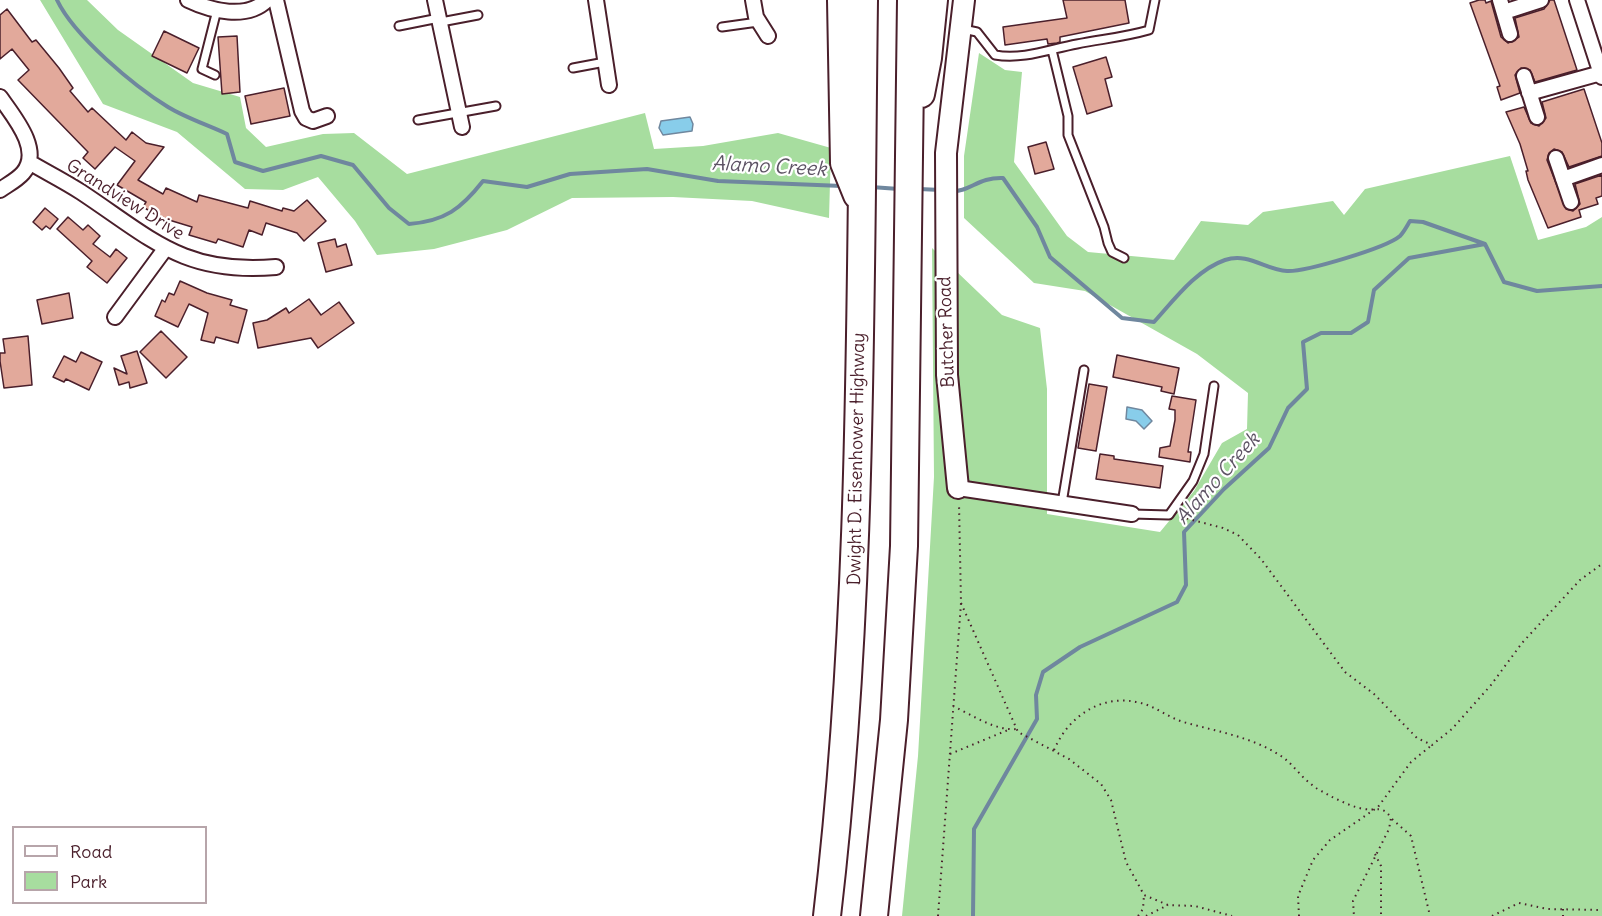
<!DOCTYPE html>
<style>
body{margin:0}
#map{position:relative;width:1602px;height:916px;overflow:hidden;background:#fff;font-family:Delius,sans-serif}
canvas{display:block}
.legend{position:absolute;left:12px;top:826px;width:195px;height:78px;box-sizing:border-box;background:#fff;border:2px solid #b7a5aa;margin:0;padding:8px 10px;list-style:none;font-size:18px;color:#4a1f2b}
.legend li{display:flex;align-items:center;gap:12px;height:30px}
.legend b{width:30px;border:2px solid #b7a5aa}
</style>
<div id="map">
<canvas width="1602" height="916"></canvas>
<ul class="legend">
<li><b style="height:8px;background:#fff"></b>Road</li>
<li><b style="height:16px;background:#a7dd9f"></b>Park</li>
</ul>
</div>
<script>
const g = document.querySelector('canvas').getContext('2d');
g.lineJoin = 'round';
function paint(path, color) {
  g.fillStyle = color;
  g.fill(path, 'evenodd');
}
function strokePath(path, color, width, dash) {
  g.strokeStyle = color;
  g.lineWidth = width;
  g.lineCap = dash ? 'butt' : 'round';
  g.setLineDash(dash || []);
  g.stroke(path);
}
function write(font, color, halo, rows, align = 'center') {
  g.font = font + ' Delius,sans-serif';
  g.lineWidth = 4.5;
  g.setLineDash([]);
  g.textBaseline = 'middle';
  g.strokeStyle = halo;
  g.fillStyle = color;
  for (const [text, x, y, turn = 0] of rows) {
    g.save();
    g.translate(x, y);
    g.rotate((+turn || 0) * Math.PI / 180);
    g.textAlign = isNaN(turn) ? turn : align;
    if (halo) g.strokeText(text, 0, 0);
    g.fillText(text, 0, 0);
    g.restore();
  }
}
const green = new Path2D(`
 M40 0H87L118 30 193 83 240 97 246 128 266 147 323 134 354 133 407 174 645 113 654 149 703 146 778 133 831 148 829 218 752 201 673 197 572 198 507 230 434 249 377 255 355 221 318 177 283 190 245 189 177 132 103 104Z
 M979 53 1005 70 1022 72 1014 162 1067 236 1088 252 1174 260 1201 221 1248 225 1263 212 1333 201 1344 215 1365 189 1510 156 1538 240 1586 227 1602 217V916H902L918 756 934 477 932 248 1002 315 1040 328 1047 389V514L1160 532 1194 491 1222 443 1247 429 1248 393 1197 354 1085 291 1034 283 964 218V156Z`);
const water = new Path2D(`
 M690 117 693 124 692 131 663 135 659 128 661 121Z
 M1127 407 1142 410 1152 421 1144 429 1136 421 1126 419Z`);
const stream = new Path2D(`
 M57 0C74 36 134 86 168 107 186 118 208 125 227 134L235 162 263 171 321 156 353 165 389 208 409 224C445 221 461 209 483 181L527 187 570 174 647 169 718 181 842 186
 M871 187 899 189
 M919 189 941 190
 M952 191C970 192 978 177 1003 178L1037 227 1050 257 1122 318 1154 322C1174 300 1196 270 1225 260 1248 252 1266 270 1287 271 1305 272 1386 248 1400 236 1404 232 1407 226 1410 221L1423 222 1485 244
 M973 916 974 829 1037 719 1036 695 1043 672 1080 647 1177 602 1186 585 1184 532 1224 489 1269 448 1288 408 1307 389 1303 342 1321 333H1351L1368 322 1374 290 1409 258 1485 244 1504 282 1537 291 1602 286`);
const building = new Path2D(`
 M1063 0H1125L1129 23 1060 37V42L1057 43 1048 44 1047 39 1005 45 1003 27 1067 18Z
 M1479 0H1485L1486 3 1491 1 1501 37 1508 43 1519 37 1515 18 1544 9 1550 0H1554L1577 70 1535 82 1530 70 1521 68 1515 75 1520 93 1501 100 1497 87 1500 86 1470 3Z
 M7 9 32 42 36 40 59 68 73 88 70 91 88 112 92 108 126 140 132 132 146 143 164 147 138 180 163 194 166 188 197 202 199 195 248 208 250 201 282 211 283 208 294 211 307 200 326 221 304 241 297 233 266 223 262 235 249 230 243 247 218 239 216 243 189 235 192 227 169 220 168 222 143 207 146 202 117 185 135 161 115 147 95 169 83 158 88 152 18 80 29 70 12 49 0 59V15Z
 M164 31 199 48 187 73 152 56Z
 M237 36 240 92 222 94 218 37Z
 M1106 57 1112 77 1105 79 1112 106 1087 114 1073 67Z
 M284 88 290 116 251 124 245 96Z
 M1584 89 1602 143V156L1569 167 1562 152 1554 149 1549 153 1547 160 1566 209 1573 211 1580 204 1575 184 1602 175V196L1596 198 1598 204 1579 210 1581 217 1548 228 1528 180 1526 171H1528L1520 144 1506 112 1524 107 1531 123 1539 126 1546 118 1542 102Z
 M1046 142 1054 169 1035 174 1028 147Z
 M45 208 58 219 50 229 46 226 42 230 33 222Z
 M68 217 83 230 88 225 100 236 93 244 110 257 116 249 127 258 107 283 87 267 92 261 57 229Z
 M335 239 337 247 346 244 352 265 326 272 318 243Z
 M180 281 207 293 232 300 230 305 247 310 238 343 216 337 214 343 201 340 208 313 189 304 178 327 155 316 162 300 165 302 169 293 174 295Z
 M69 293 73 318 42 324 37 300Z
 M309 299 321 315 339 302 354 323 318 348 311 338 258 348 253 323 267 320 286 308 289 313Z
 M161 331 187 357 166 378 140 352Z
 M28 336 32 385 4 388 0 361V353H5L3 339Z
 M137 351 147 383 130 388 129 382 119 385 114 368 127 374 121 356Z
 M81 352 102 362 89 390 66 379 64 382 53 377 64 356 76 362Z
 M1117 355 1179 368 1174 394 1161 391 1162 387 1113 377Z
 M1089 384 1107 387 1096 451 1078 448Z
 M1172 396 1196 400 1188 452H1191L1190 462 1159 457 1160 448 1170 446 1175 420V410L1169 409Z
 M1100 454 1114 456V459L1163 466 1160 488 1096 479Z`);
const path = new Path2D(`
 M1181 517 1223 528 1238 535 1261 559 1345 672 1374 694 1417 738 1432 745 1452 729 1491 685 1522 643 1580 580 1602 564
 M961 603 1018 732 1069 759 1101 784 1111 800 1126 862 1144 895 1168 905 1195 906 1232 916
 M953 706C972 715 995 731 1017 729
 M1054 750C1069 715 1103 693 1141 703 1157 707 1170 719 1187 723 1219 732 1252 737 1281 756 1293 764 1300 776 1311 784 1316 789 1324 792 1330 796 1341 801 1352 807 1364 809 1376 811 1383 805 1391 818L1389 829 1353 901 1354 916
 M950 754 1008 730
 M1392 819 1411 836 1430 916
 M1375 854 1381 866V916
 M1563 909V916
 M938 916 961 603 959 503
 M1138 916 1143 909 1144 895
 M1146 916 1168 905
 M1299 916 1298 896 1313 860 1330 840 1378 807 1411 762 1432 745
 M1492 916 1519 903 1547 909 1602 910`);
const lane = new Path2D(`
 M441 22 478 15
 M399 26 439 18
 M722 27 758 22
 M963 29 977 32 995 55C1023 60 1050 49 1077 44 1102 39 1125 37 1149 30L1155 0
 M1052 50 1068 116V135L1104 227 1108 243 1112 252 1124 258
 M573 68 605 62
 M215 75 202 69 217 10
 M418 120 496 106
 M1062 503 1084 370
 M1132 514 1169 515 1193 481 1204 454 1214 386`);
const street = new Path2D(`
 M188 0C211 11 247 20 267 0
 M276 0 302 111 306 118 313 121 327 116
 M435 0 462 127
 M596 0 609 85
 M753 0 756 17 768 36
 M1500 0 1510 34
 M1577 0 1602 77
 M1504 12 1541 0
 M1524 76 1537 117
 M1529 93 1601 73
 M0 97C13 116 43 150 23 173 17 180 7 185 0 190
 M1556 158 1571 202
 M29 162C46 172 64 181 81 192 152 239 184 275 276 267
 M1563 179 1602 165
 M115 317 165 249
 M958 488 1132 514`);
const secondary = new Path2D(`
 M958 488 947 375 946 153 964 0`);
const highway = new Path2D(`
 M841 0 844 163 857 195
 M921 94 928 58 934 0
 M827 916C863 612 860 306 864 0
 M874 916 894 720 904 546 911 0`);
const streetNames = [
 ["Grandview Drive",125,200,32],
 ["Butcher Road",947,332,-92],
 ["Dwight D. Eisenhower Highway",857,459,-89]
];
const waterNames = [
 ["Alamo Creek",769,167,3],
 ["Alamo Creek",1218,479,-48]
];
paint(green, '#a7dd9f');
paint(water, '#88cdea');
strokePath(water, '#6f879e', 1.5);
strokePath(stream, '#6f879e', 4);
paint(building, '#e2a99b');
strokePath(building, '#4a1f2b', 1.5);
strokePath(lane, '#4a1f2b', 11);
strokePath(street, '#4a1f2b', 18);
strokePath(secondary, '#4a1f2b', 24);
strokePath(highway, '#4a1f2b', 30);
strokePath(path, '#4a1f2b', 2, [1.5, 4.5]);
strokePath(lane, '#fff', 7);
strokePath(street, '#fff', 14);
strokePath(secondary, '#fff', 20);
strokePath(highway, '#fff', 26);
write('18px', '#4a1f2b', '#fff', streetNames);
write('italic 20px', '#5d5364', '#fff', waterNames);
</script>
